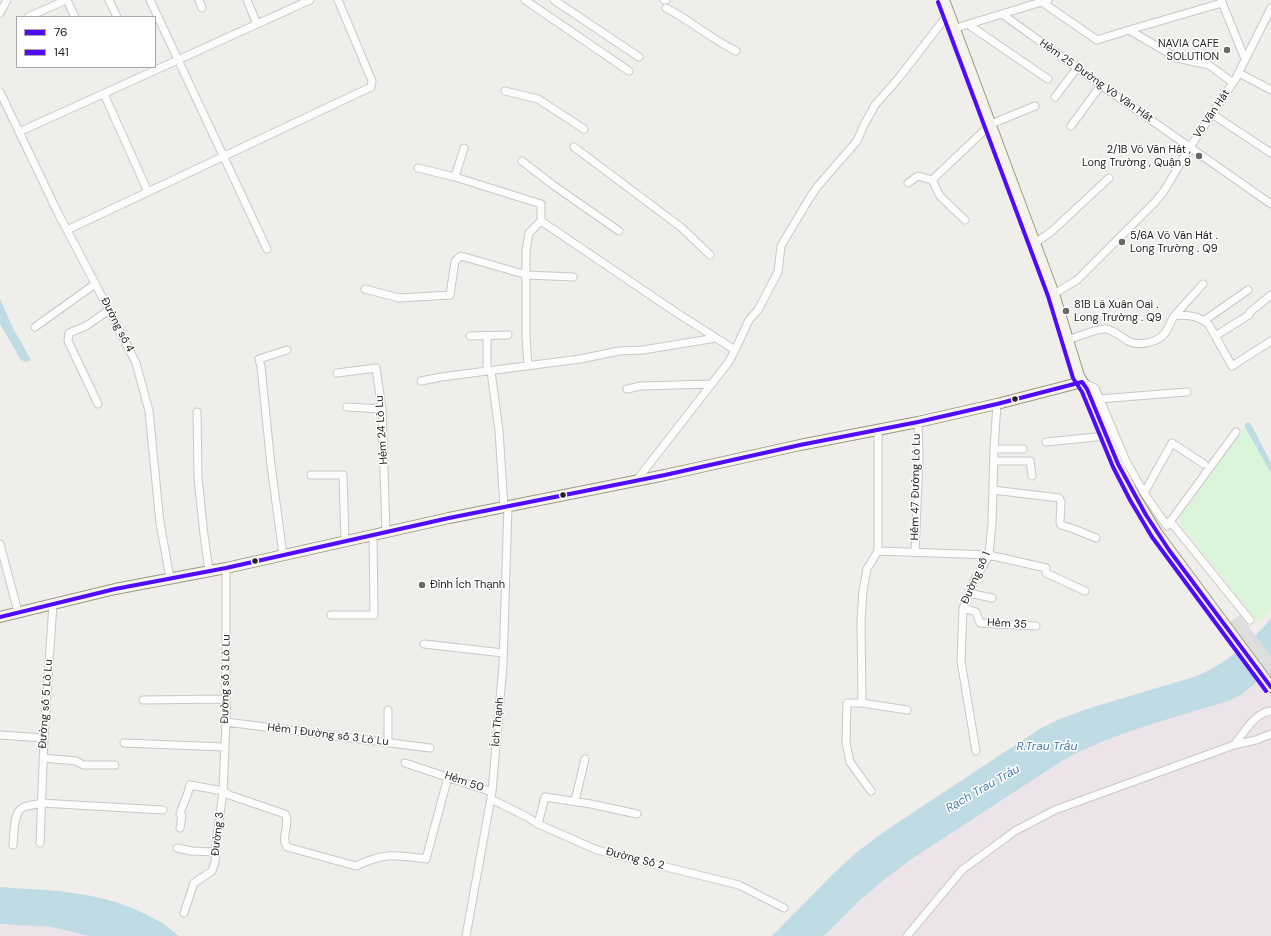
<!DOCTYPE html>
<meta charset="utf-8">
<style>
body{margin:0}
#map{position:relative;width:1271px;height:936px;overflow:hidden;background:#f0eeeb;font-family:"DM Sans",sans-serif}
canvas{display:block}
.legend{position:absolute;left:16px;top:16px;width:140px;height:52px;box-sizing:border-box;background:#fff;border:1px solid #a7a7a7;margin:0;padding:5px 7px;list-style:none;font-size:12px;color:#222}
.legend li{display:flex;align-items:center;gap:8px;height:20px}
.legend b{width:20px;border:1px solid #a7a7a7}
</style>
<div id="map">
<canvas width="1271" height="936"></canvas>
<ul class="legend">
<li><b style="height:5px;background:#4f0aff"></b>76</li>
<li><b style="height:5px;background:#4f0aff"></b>141</li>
</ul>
</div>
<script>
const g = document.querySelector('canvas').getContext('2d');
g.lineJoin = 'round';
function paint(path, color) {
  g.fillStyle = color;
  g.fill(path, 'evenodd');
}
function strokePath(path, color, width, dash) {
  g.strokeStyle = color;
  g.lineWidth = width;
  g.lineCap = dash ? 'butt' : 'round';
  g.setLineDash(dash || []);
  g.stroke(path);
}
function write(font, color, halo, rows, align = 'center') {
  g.font = font + ' "DM Sans",sans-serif';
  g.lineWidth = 3;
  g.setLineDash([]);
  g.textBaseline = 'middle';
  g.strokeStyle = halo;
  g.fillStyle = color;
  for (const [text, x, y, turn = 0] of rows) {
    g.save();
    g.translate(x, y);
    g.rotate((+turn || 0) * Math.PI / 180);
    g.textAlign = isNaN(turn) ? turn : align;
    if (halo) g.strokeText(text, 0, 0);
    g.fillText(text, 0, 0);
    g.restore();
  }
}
const industrial = new Path2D(`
 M1271 670V936H824L859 901 885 879 913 858 1062 761 1081 750 1105 740 1256 683Z
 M0 924 52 927 88 936H0Z`);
const park = new Path2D(`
 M1245 427 1271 473V608L1259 623 1178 522 1184 509Z`);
const water = new Path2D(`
 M0 299 13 328 31 360 26 362 21 360 0 324Z
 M1248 422 1251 424 1271 463V473L1245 427V424Z
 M1271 618V670L1241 695 1231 700C1175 718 1113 732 1062 761L913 858 885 879 859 901 824 936H772L834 873 857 852 885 831 1041 728 1060 719 1093 707 1197 676C1225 664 1253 641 1271 618Z
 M0 887C57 891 106 891 157 920 165 924 172 931 179 936H88L52 927 0 924Z`);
const pier = new Path2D(`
 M1240 615 1271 656V679L1229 623Z`);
const street = new Path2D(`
 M67 0 75 17
 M109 0 117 17
 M150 0 267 249
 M199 0 202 8
 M247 0 257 24
 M525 0 629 71
 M554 0 639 57
 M664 0H666
 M1221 0 1245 59
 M1042 2 1097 40 1129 30 1177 58 1209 65 1233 83
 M666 8C690 20 711 39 736 51
 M0 13 7 0
 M1002 14 1101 85 1271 204
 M28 17 66 0
 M969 25 1048 79
 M956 28 1048 0
 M1129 30 1222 3
 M1239 73 1271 90
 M505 91 538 99 584 129
 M0 92 58 213 109 310 136 363 149 411 160 523 170 578
 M104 94 148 192
 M1055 97 1077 68
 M1212 114 1271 153
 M1071 126 1101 85
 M19 132 310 0
 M574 147 682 228 710 255
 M522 161 553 185 619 231
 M418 168 455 177 541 204V221L677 313 735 350 728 363 636 481
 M455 177 464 148
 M908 183 918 176 932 180
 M965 220 940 196 932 180 991 124 1035 106
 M67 230 371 87 372 81 338 0
 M1035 243 1051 232 1109 178
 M365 289 399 298 450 295 455 261 461 256 527 275 573 277
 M1054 294 1077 280 1155 202 1164 191 1190 147 1236 78 1271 8
 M1174 316 1203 284
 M1205 320 1248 290
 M35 327 95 284
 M470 336 508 335
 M487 336V371
 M1215 336 1249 315 1250 312 1271 295
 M1068 340C1077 337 1097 328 1106 329 1113 330 1122 337 1128 341 1139 347 1158 342 1165 333 1169 328 1170 322 1174 316 1185 314 1201 316 1209 325L1232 366 1271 341
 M735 350 749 320 758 310 778 272 781 246 809 199 817 187 857 141 864 125 875 105 898 79 949 13
 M528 366 526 337V251L529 233 541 221
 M491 371 499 431 504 507
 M337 373 376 368 382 409 386 532
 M421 381 441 377 580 359 619 351 643 350 716 338
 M1082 382 1095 388 1126 461 1144 493 1167 526 1236 432
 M627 389 641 386 711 384
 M1099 399 1187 392
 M98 404 68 341 69 333 86 326 109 310
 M347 407 382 409
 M197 412 198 478 204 535 209 571
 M1046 442 1106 436
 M994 449H1023
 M994 461H1030L1032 476
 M311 475H343L345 541
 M993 490 1059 498 1061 502 1060 522 1061 525 1074 529 1096 538
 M1144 493 1172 443 1204 464
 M1170 521 1250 620
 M0 544 18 612
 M878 551 989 555 1046 568V573L1085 591
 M915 552 919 457 918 422
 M283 555 271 465 261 367 259 359 287 350
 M969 593 992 598
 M963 608 976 612 980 623 1036 626
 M331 615H374L373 534
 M424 644 503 653
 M143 700 225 699
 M862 703 907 710
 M388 710V743
 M226 722 430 748
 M0 735 44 738
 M124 743 224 747
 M1234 745C1244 733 1254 713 1271 711
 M976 751 961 661 963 608 974 581 989 555 992 523 994 449 997 404
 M43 758 76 761 83 765H115
 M405 763 492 792
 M223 791 229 795 285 814C291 824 280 837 287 847L356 866C385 852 395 855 426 859L448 777
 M871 791 850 762 846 743 847 703H862L861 621 863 591 867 569 878 551V430
 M491 799 527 817 538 824 597 850 739 885 784 908
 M575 801 585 759
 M538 824 545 797 591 804 637 814
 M180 828 182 816 180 814C183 804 188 795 190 785L223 791
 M40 843 44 738 53 604
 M13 845C14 836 13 813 22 808 27 805 35 805 41 803L163 810
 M177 848 191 851 215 852
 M184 913 194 883 212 871 215 862 216 845 223 791 226 722V568
 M466 936 492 792 503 665 508 506
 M907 936 962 870 1015 831 1055 810 1234 745 1256 740 1271 734`);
const secondary = new Path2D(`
 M944 0 1054 294 1079 376 1087 389 1118 464 1135 497 1157 533 1271 687
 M0 617 115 589 226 568 449 518 665 475 800 445 918 422 997 404 1082 382`);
const bus1 = new Path2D(`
 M1082 382 1087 389 1118 464 1146 515 1169 550 1271 687
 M0 617 115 589 226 568 449 518 665 475 800 445 918 422 997 404 1082 382`);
const bus2 = new Path2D(`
 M938 2 1048 296 1073 378 1082 392 1113 467 1130 500 1152 537 1266 691`);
const markers = [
 [1227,50,4,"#6a6968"],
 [1199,156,4,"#6a6968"],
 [1122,242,4,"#6a6968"],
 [1066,311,4,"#6a6968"],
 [1015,399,3.5,"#222"],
 [563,495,3.5,"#222"],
 [255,561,3.5,"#222"],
 [422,585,4,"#6a6968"]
];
const poiNames = [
 ["NAVIA CAFE",1219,44,"right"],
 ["SOLUTION",1219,57,"right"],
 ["2/1B Võ Văn Hát ,",1191,150,"right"],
 ["Long Trường , Quận 9",1191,163,"right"],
 ["5/6A Võ Văn Hát .",1130,236],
 ["Long Trường . Q9",1130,249],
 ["81B Lã Xuân Oai .",1074,305],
 ["Long Trường . Q9",1074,318],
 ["Đình Ích Thạnh",430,585]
];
const streetNames = [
 ["Hẻm 25 Đường Võ Văn Hát",1096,81,35],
 ["Võ Văn Hát",1212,114,-56],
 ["Đường số 4",117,325,63],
 ["Hẻm 24 Lò Lu",382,430,-94],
 ["Hẻm 47 Đường Lò Lu",916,487,-89],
 ["Đường số 1",976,578,-66],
 ["Hẻm 35",1007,624,3],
 ["Đường số 3 Lò Lu",226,679,-89],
 ["Đường số 5 Lò Lu",46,704,-86],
 ["Ích Thạnh",498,722,-85],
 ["Hẻm 1 Đường số 3 Lò Lu",328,735,7],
 ["Hẻm 50",464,782,19],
 ["Đường 3",218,834,-84],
 ["Đường Số 2",635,859,14]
];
const waterNames = [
 ["R.Trau Trảu",1047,747],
 ["Rạch Trau Trảu",983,789,-30]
];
paint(industrial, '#ede4e9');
paint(park, '#daf5da');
paint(water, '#bfdbe3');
paint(pier, '#dedddd');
strokePath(street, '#c9c8c7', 9);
strokePath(secondary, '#999a82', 12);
strokePath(street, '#fdfcfc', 7);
strokePath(secondary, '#f4f4ed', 10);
strokePath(bus1, '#4f0aff', 4);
strokePath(bus2, '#4f0aff', 4);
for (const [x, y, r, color] of markers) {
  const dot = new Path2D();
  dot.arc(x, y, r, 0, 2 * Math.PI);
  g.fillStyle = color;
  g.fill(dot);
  strokePath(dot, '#fff', 1.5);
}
write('11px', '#222', '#fff', poiNames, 'left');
write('11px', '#222', '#fff', streetNames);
write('italic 12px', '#4a7aab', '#fff', waterNames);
</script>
